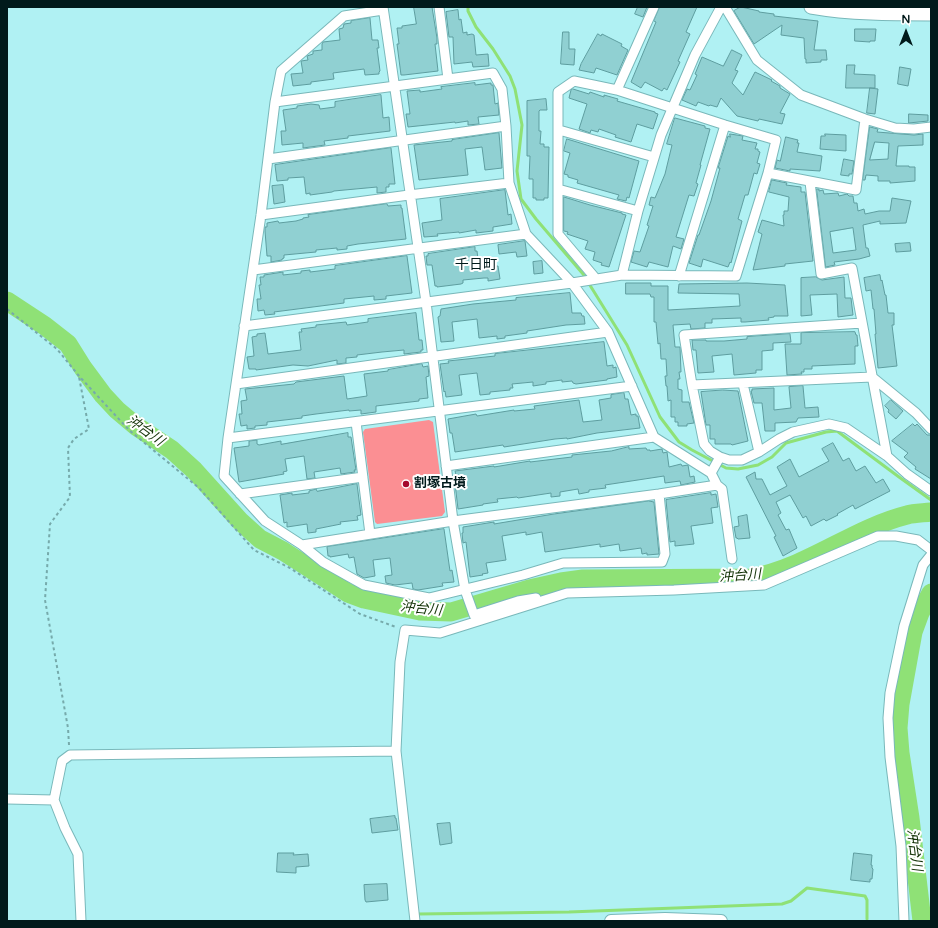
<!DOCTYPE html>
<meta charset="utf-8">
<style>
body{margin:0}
#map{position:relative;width:938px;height:928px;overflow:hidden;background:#b0f1f3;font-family:"Varela Round",sans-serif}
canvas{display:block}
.frame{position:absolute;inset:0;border:8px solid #011a1b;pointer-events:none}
.north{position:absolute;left:886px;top:12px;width:40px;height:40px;-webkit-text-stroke:3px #fff;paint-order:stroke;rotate:0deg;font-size:11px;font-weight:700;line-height:16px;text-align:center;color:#011a1b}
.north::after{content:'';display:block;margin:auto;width:14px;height:18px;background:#011a1b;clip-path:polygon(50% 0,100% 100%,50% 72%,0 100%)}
</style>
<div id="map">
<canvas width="938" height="928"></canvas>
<div class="frame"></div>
<div class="north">N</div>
</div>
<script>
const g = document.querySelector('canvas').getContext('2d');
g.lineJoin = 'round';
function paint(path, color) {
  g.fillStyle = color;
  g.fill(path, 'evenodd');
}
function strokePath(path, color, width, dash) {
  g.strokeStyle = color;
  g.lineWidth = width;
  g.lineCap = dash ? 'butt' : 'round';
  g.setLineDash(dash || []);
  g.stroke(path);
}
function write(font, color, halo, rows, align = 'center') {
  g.font = font + ' "Varela Round","Noto Sans JP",sans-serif';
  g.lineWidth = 4;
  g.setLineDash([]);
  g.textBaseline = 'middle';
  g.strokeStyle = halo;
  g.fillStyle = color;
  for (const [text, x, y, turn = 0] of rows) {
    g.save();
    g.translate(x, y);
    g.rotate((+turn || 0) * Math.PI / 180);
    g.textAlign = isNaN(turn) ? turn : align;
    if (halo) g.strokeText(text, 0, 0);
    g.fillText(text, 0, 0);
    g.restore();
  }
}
const green = new Path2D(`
 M429 420 433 422 445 512 442 516 377 524 375 522 363 432 365 429Z`);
const stream = new Path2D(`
 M468 7V11L476 27 493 49 510 76 515 89 522 125 517 171 521 199 536 219 583 274 627 345 660 417 679 442 692 450 726 468 738 469 758 465 772 457 786 443 826 432 837 431 899 477 931 500
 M418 914 569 912 782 904 791 901 807 888 865 896 867 900V919`);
const river = new Path2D(`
 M7 301 45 326 68 344 83 368 103 395 117 410 136 426 172 450 194 470 240 521 260 539 283 551 348 593 364 599 420 611 451 612 529 589 561 582 583 579 751 578C807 568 852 529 907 515 914 513 923 513 931 512
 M922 921 910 818 900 753 898 728 900 704 913 632 920 613 931 593`);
const building = new Path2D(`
 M414 7H432L437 38V44H435L438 71 404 75H401L397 44H399L397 28H402V26L416 24Z
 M638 7H647L643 17 635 14Z
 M660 7H697L686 32 690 34 678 61 680 62 667 90 664 88 662 91 645 82 641 88 631 82 656 22 654 21Z
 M741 7 759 11V12L774 14V16L818 21 814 50H826L827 60H821V62L806 63V59H805L804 38 781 35 782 25 754 44 734 11Z
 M458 10 459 20 461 19 463 33 467 32V35L472 34 474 35 476 55 488 54 489 66 473 67 472 62 454 64 453 37H449L446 12Z
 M370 18 372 40H378L379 48H377L380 71 379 72V74L365 75 364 69 333 73 334 79 311 82V84L293 86 291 74 303 73 301 61 308 60 307 56 313 54V51L322 50V44L323 42 340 40 339 29 343 28 344 24 351 23V21Z
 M855 29H876L875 41H870V42L855 41Z
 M563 32H569V49H575L574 65 561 64Z
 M598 34 601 36 602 34 622 44 621 46 628 50 617 75 596 68 594 73 579 70 581 64Z
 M732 50 742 55 735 70 738 71 732 83 743 95 755 72 772 80 771 81 780 86V88L790 94 780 113 785 114 782 124 759 119 758 121 737 116 721 98 717 107 710 105 709 106 698 102 696 106 682 100 687 89 690 90 697 75 695 74 702 57 723 66Z
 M847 65H855L854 74 875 75V88H846Z
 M900 67 911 69 908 86 898 84Z
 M475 83V85L491 83V85H493L495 104 498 103 499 115 478 117 479 124 468 125V121L455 123V122L408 127 406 114H410L407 91 420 90V92L442 89 441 87Z
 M870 88 878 89 875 114 867 113Z
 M573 89 589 94 590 92 604 97V95L618 99 617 101 655 112V113L658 114 653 129 637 124 631 142 615 137 616 135 599 129 598 132 591 130 590 133 579 129 587 104 569 98 571 90Z
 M381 95 383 118 389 117 390 131 348 136V138L324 141 325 145 303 148V143L282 145 281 131H286L283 110 297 108V106L311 104 319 105 320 109 335 107V102Z
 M546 99 547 110H540L539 111V131H541L540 144H544V147H549L548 198H544V200H536V198H533V179H529L530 156H527V101Z
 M909 114 928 115V121L909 123Z
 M675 118 705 126V128L710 129 700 165H701L696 183 698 184 694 196 689 195 676 237 684 239 681 249 673 246 668 267 649 262 647 267 631 262 634 251 640 252 649 226 647 225 653 206 649 205 651 197 655 198 665 174 672 145 667 144Z
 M870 127 878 129 877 132 914 135 923 134V145L898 146 896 166H909V167H915V181L890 183V181H878V176L866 175 865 180H863ZM875 142 889 143 888 159 870 160Z
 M499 133 502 168 485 170 482 147 465 149 468 175 419 180 414 145 452 141V140Z
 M730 134 743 136 742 140 757 143 755 149H758V151L760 152 757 163 760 164 757 174 754 173 748 195H745L738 219 742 221 731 263 730 262 728 267 703 259 701 267 689 263 698 235H699L711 201 720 168H718L728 136 730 137Z
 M825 134 846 135V151L820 149 821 136H825Z
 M786 137 798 140 797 143H799L797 152 822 156 820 171 790 169V171L775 168 777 160 780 161Z
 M567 139 639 161 629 198 627 197 626 201 617 199 619 195 577 183 578 180 568 177V175L564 174 570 153 564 151Z
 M391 148 395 184H389V187H386V192L377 193V187L334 191 332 192 310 195V193L306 194 304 177 288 178V180L277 181 275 165Z
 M844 159 854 161 852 174H849V176L841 175Z
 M772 180 787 183 786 185 801 187V192H805L813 261 785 264V266L753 270 762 234 758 232 762 220 784 226 783 215H784V211H788L789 197 769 192Z
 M283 185 285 202 274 204 272 186Z
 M817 189H819V191L823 190 824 194 838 193 839 196 847 194 849 196H853L854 203H857L858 211 864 209 865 214 879 211H890L892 198 911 201 906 223 880 224V221L863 225 866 248H868L870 256 859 259 834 262 835 265 826 267ZM853 228 856 250 833 253 830 232Z
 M505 190 508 215 511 214 512 224 493 227V231L476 233V230L459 233V232L437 234 438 236 424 237 422 223 442 220 440 199Z
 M564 197 590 205 622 213V214L626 215 609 267 601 265 602 263 593 260 595 252 585 249 588 241 567 234 568 232 564 231Z
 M387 204 388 206 401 205V208H402L406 239 358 244 347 246V249L337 250V248L316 250V252L284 255V258L282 259V260L271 262V256H267L265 231V227H267V223L278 221 279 223 296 221 303 219V218L309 217 308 215Z
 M525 241 527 256 517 257 516 252 499 254 498 245Z
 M910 243 911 251 896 252 895 244Z
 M475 247V251H477L479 268 498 266 500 279 488 281V278H484L463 280V283L461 284 437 287V286H435L432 265H427L426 256H428V254Z
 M407 256 412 293 386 296V299L374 300V296L344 299V303L274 312 275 314 265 315 264 310 258 311 257 299H261L259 285H261L260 277H264V275L283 272V275L301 273V271L310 270V272L335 269V266Z
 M542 261 543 273 534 274 533 262Z
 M880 275 881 281 882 280 885 295H886L888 313H894V325H892L897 366 878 368 875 334H876L874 309H873L871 290 866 291 864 278Z
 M816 277 822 280 844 277 845 298H851L853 315 838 317 837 294 810 295 812 315 801 316V278Z
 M626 283H651V286H668V310L740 306 739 294 678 293 679 284 747 283 785 285 788 316H774V317L768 318 769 320 745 322H741V318L712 319V323H705V328L691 329 690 324 673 325 675 347H680L681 372H679L680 379H678V389L682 390V402H689L694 423 687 424V426H678V422H675V417H671V400L668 401 667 386H666L665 376H667L666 359H661L660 343 658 344 656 322H654V297H651L650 294H626Z
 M570 293 572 313H581L582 316H584L585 324 566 325 527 331V333L505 336V338L497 339V336L479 338 477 319 452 322 454 341 441 342 438 317 440 316 441 309 473 304 516 300V298Z
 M416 313 419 340H422L423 350H421V352L404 354V350L382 352 357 355V357L346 358V363L337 364V360L308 366 293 365 256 370V369H249L247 357 254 356 252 337 257 336V334L265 333 268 354 301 350 299 332H302L301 329 316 327V325L346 322 347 325 368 322V319Z
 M855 332 856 335H857L858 346H855V364L812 366V369H804V372H801L802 374 787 375 785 344H801V333Z
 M790 334 791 342 773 343V350L762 351V370H756V373L734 375 732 354 712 356 714 372 698 373 696 350H693L692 340H706V341H724L747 339V337Z
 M604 342 607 366 613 365V368L616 367 617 377 607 379V380L576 384 573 383 572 381 562 382V380L546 382V384L533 386V382L512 384 513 388H510V390L490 392V394L480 395 477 373 459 375 462 395 446 397 445 391 444 392 440 364 449 363 448 361 495 356V354Z
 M422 364 423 367 428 366 429 376 426 377 428 398 419 399V401L376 406V412L361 414V410L349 411V410L316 414 302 416V418L267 422V425L255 426V428L247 429V425L241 426 239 414H242L241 401 247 400 245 389 294 384 296 382 344 376 347 399 367 396 364 374 388 371V370Z
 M803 386 805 408 818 407 819 417 798 418 796 422 775 423V431H765L762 403H754L751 391H752V389L774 388V410L791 408 789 387Z
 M723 390 738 391 748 441 732 445 731 444H715V439H710V425H706L701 392Z
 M624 393 625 399H628L631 415 636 414V416H638L640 428 597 433 567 439V438L555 439 504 447 503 445 455 452 452 433H450L448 419 476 414 477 416 514 410V411L535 409 534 406 579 400 583 422 602 420 599 400 611 398V395Z
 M891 400 903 411 896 419 888 412 889 410 885 406Z
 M913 424 915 426 917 424 927 435H931V479L915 469 916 467 904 457 908 453 892 441Z
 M348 433V437H351L356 470H354L355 472 341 474 340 468 314 472 315 478 307 479 304 456 285 459 287 471 283 472 284 474 239 482 234 448 249 446V441L257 440V444L259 445 281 441V444Z
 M833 443 843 461 849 458 856 471 865 466 876 483 883 479 890 491 855 509 853 505 837 514 838 515 826 521 824 519 811 526 806 516 803 518 790 495 776 502 781 513 778 515 786 530 789 529 797 548 783 556 774 537 776 536 746 477 755 472 756 479H762L770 495 787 486 777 467 790 459 799 477 829 461 822 449Z
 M629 447V449L646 448 647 450H650V451L662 449 663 453 667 452 669 467 681 464 682 466 688 465 690 477 694 476 695 482 681 485 680 481 665 483 664 476 605 485 606 488 589 490V492L579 494 578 489 560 492V496L551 497V493L518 498 517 497 497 499 498 502 483 504V505L458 509 454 475H456L455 471 494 466V467L530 461V462L572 457V455L611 451Z
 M357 484 361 515 357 516 358 520 340 522 341 524 316 529V532L308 533 307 524 287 527V522L284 523 280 495 292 493V495L309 493V491L316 489 317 491Z
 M711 493V495L716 494 718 507 711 508 713 523 691 526 694 544 675 546V541L670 542 666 500Z
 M649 501 654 502 659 554 647 555V553L642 554 641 548 620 551 619 544 600 547V544L545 552 542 532 526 535V532L502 536 506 560 486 563 488 573 482 574 483 575 470 577 466 542 463 543 462 533H463V527L494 522V524L554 514Z
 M747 515 750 538 738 539 737 538H736L734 527 739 526 738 517Z
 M444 529 450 571 452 570 454 582 442 583 443 586 418 590 413 589 412 583 395 585 386 583 385 576 392 575 390 558 373 560 375 576 364 578 357 574 354 557 349 558 348 554 330 557V556H328L327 547Z
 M395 816V818H396L398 830 372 833 370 819Z
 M450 823 452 843 440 845 437 824Z
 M278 853H294L293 855 308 854 309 866 296 867V873L277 872Z
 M854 853 872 855 871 865H872V868L873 869 872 879H870V882L851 880Z
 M387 884 388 900 366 902 365 900 364 885Z`);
const path = new Path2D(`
 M7 309 57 349 79 376 129 430 199 488 254 550 290 568 360 614 396 627
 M69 745 68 728 45 600 50 524 70 497 68 448 74 439 89 429 79 377`);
const minor = new Path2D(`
 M383 7 426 302 453 521 465 590 474 615 518 601 536 598
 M439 7 448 79
 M725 7 757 60 801 95 865 119 895 128 914 129 931 127
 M383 10 344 16 281 71 275 102 261 215 228 438 224 476 265 521 302 545 323 562 364 585 429 598 523 575 563 563 662 562 665 554 659 494
 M617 90 654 7
 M275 102 493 73 502 89 506 126 509 183 526 234 572 283 608 332 654 437 711 473 717 485 722 489 732 559
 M559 130 654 157
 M268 159 506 126
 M768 173 856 190 865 119
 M810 182 821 274 852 268 887 456
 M558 189 638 211
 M261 215 409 195 509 183
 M253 270 526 234
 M622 275 638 211 661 135 695 55 721 7
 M679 276 725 125
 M862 323 684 335 692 385 704 444 710 451 720 457 729 460H742L759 452 779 439 793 432 829 424 846 428 887 456 907 474 931 491
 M244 326 572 283 622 275 736 276 768 173 776 140 725 125 617 90 574 81 558 92V234L596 279
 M236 384 608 332
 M743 384 759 452
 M692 385 872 377 916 413 931 429
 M356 422 370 534
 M228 438 632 386
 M446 466 654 437
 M711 473 720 457
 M240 494 363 477
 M302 545 453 521 659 494 717 485
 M7 799 54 800
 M81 921 78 854 65 828 54 800 62 761 70 755 396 751
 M415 921 396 751 400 662 405 630 440 633 567 593 674 590 764 585 878 536H896L918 540 931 550
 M904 921 901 846 890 757 888 718 890 693 904 626 923 565 931 555`);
const tertiary = new Path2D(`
 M611 921 665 919 721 921`);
const secondary = new Path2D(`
 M811 7C851 14 891 14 931 14`);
const markers = [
 [406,484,4,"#a4082d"]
];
const poiNames = [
 ["割塚古墳",414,484]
];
const neighbourhoodNames = [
 ["千日町",476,265]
];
const waterNames = [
 ["沖台川",145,431,36],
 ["沖台川",740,576,-4],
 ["沖台川",421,609,6],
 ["沖台川",914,850,83]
];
paint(green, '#fb8f93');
strokePath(stream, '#8fe176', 3);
strokePath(river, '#8fe176', 19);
paint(building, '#90d0d2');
strokePath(building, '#5e9d9f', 1);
strokePath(minor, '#79b8ba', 11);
strokePath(tertiary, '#79b8ba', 14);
strokePath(secondary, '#79b8ba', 15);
strokePath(path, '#76aaab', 2, [3, 3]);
strokePath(minor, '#fff', 9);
strokePath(tertiary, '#fff', 12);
strokePath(secondary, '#fff', 13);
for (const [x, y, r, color] of markers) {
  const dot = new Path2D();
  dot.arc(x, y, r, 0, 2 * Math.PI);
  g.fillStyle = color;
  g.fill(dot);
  strokePath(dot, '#fff', 1.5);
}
write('bold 13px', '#011a1b', '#fff', poiNames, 'left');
write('14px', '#011a1b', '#fff', neighbourhoodNames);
write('italic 14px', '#143308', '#fff', waterNames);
</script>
